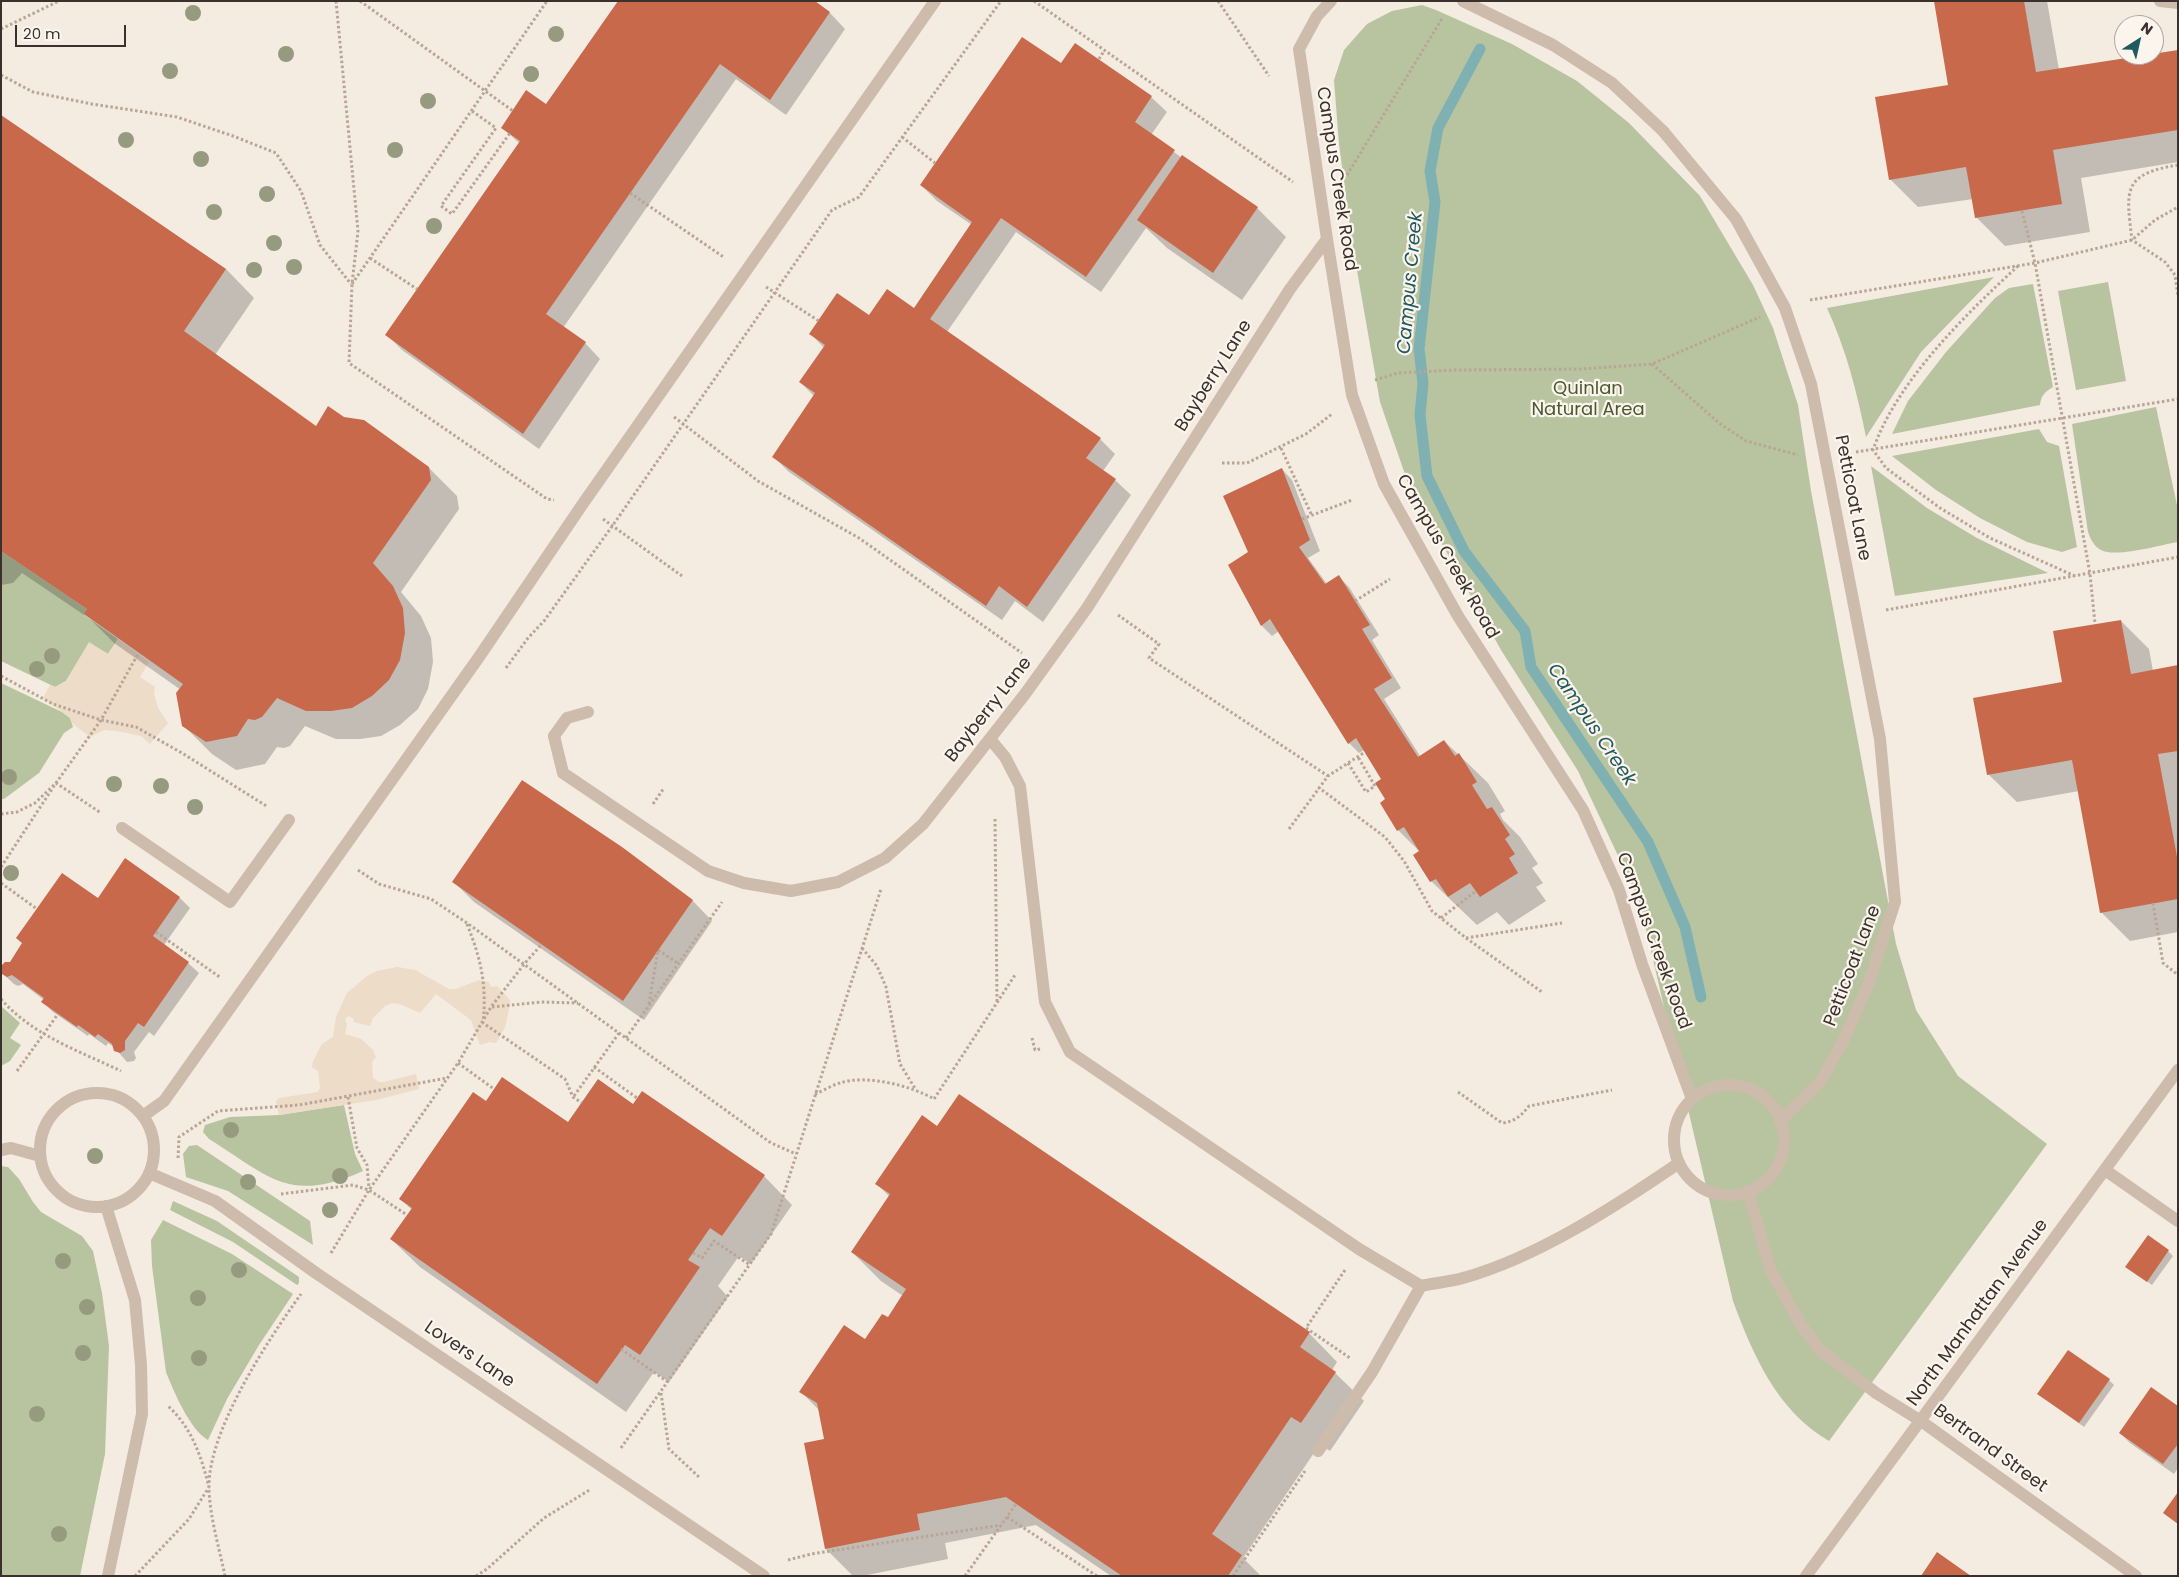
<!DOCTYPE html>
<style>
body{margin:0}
#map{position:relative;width:2179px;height:1577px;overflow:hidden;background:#f4ebe1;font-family:Poppins,sans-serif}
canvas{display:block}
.frame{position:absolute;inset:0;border:2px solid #3b302b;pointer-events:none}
.north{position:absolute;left:2114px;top:15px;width:50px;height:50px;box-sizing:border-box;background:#fbf5ee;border:1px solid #aea6a0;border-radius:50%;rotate:35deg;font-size:14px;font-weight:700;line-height:20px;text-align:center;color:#3b302b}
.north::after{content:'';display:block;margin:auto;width:18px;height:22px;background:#1f5a5e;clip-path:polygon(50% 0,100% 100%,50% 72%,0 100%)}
.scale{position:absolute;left:15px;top:25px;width:111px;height:22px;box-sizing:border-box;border:2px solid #3b302b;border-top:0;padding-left:6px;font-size:15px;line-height:18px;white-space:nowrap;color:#3b302b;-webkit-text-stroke:4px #fbf5ee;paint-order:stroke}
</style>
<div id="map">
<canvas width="2179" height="1577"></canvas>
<div class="frame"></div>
<div class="north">N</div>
<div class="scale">20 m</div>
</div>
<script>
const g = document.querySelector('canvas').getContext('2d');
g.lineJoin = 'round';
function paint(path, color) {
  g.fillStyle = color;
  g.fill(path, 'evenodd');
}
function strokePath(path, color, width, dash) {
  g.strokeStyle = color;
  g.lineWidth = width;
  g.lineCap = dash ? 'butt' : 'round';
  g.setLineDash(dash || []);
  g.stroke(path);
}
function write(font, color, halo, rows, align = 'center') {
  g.font = font + ' Poppins,sans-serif';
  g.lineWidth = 4.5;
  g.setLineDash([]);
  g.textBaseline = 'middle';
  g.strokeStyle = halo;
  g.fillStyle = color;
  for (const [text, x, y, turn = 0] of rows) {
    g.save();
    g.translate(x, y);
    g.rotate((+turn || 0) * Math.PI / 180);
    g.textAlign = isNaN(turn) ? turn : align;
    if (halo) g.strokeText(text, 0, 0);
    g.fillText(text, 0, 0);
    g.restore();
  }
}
const green = new Path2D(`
 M1422 5 1436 10 1512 44 1577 81 1629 123 1700 196 1753 285 1773 328 1798 405 1811 491 1896 944 1916 1010 1958 1076 2047 1144 1829 1441C1777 1411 1753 1355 1733 1301L1639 900 1578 771 1501 650 1408 483 1380 402 1352 242 1339 144 1334 80 1344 50 1367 24 1392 11Z
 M1994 277 1921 352 1866 437C1857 392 1846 349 1827 308Z
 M2108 282 2126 381 2076 390 2058 291Z
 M2033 284 2053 387C2045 392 2041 395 2040 405L1892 434 1908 401 1946 352 1995 298 2009 288Z
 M2156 407 2178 510V542C2160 545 2116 558 2101 550 2094 546 2091 540 2088 532L2072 424Z
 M2039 429 2047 442 2059 446 2077 547 2062 552 2027 542 1980 518 1936 490 1892 456Z
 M1871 466 1927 508 1977 538 2048 573 1895 596Z
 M1 551 87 609 84 615 118 639 108 654 89 643 66 681 55 687 1 661Z
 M1 683 64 713 70 718 73 727 64 733 39 773 4 799H1Z
 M1 1006 20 1023 10 1038 21 1045 10 1061 1 1066Z
 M344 1105 355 1154 363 1171C289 1204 270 1177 209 1139L203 1132 205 1125 230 1117 279 1115Z
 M197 1145 310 1221 313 1245 228 1191 186 1177 183 1154 189 1146Z
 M1 1166 8 1167 19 1179 33 1202 41 1212 82 1236 93 1251 102 1293 109 1346 105 1454 80 1576H1Z
 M173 1201 217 1221 299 1277V1283L297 1285 233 1242 170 1210Z
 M163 1220 232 1254 293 1294 259 1345 227 1399 208 1440C190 1430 174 1392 166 1372L152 1266 151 1240Z`);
const plaza = new Path2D(`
 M118 639 149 662 140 677 155 687 154 694 158 708 168 723 150 744 141 736 117 731 104 730 90 737 72 723 70 718 43 698 50 685 55 687 66 681 89 642 108 654Z
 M397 967 415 970 449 989H456L479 980 489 982 491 987 497 986 510 1000V1005L505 1027 496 1043 489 1042 480 1045 471 1020 436 994 420 1013 400 1004 392 1003 385 1006 373 1018 370 1026 354 1022 353 1018 348 1016 345 1019 347 1025 345 1034 361 1039 373 1050 376 1057 372 1062 373 1078 379 1082H384L416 1074 419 1089 376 1100 279 1115 276 1101 279 1098 318 1092 320 1088 318 1071 312 1067 313 1061 322 1044 333 1037 336 1017 347 993 367 976 377 971Z`);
const shadow = new Path2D(`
 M812 1 830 13 845 29 786 115 736 79 563 328 585 343 600 359 539 449 402 350 386 334 520 144 503 128 546 106Z
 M1935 1H2047L2059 70 2178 51V162L2081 178 2090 232 2005 246 1976 217 1973 199 1918 207 1890 179 1949 86Z
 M1061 65 1151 97 1167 112 1151 135 1182 158 1183 157 1257 208 1286 237 1242 300 1167 248 1146 228 1101 292 1016 232 947 332 1100 439 1115 454 1103 471 1115 480 1131 495 1043 622 1015 601 1002 620 789 472 774 457 815 397 800 382 824 348 811 334 914 309 972 225 937 201 921 185Z
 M1 117 226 269 254 298 215 355 316 427 429 468 457 496 459 509 401 592 421 616 431 638 433 662 428 689 418 709 400 725 381 736 360 739H336L305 726 290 746 284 748 277 747 265 764 236 770 212 754 183 725 181 690 114 643 90 619 22 573 13 583 1 585Z
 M1282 469 1292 480 1320 551 1308 558 1327 584 1339 577 1349 587 1379 635 1372 640 1401 688 1384 699 1420 756 1444 741 1459 755 1488 783 1505 811 1500 814 1503 820 1520 837 1538 864 1532 868 1543 883 1536 887 1546 901 1509 925 1497 912 1477 925 1431 881 1415 855 1420 852 1398 830 1387 800 1383 780 1364 750 1359 753 1349 743 1279 631 1272 636 1262 626 1230 565 1250 553Z
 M2121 621 2149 649 2153 671 2178 667V932L2130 941 2101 912 2079 791 2017 802 1988 774 2064 684Z
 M125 860 180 898 190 908 164 945 188 963 199 973 154 1036 149 1032 134 1052 136 1058 134 1061 127 1062 114 1047 108 1043 106 1046 89 1034 88 1036 53 1012 43 1002 44 1000 23 984 18 986 14 984 3 974 11 963 98 899Z
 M454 882 692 900 712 921 644 1020 474 902Z
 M642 1093 764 1176 792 1205 751 1264 739 1256 718 1286 728 1297 669 1382 654 1372 626 1412 420 1267 391 1239 412 1210 401 1199 486 1102 569 1124 633 1105Z
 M937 1127 1309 1333 1337 1362 1332 1370 1364 1401 1330 1451 1320 1444 1243 1558 1261 1576H1111L1036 1525 945 1543 948 1559 862 1576H853L826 1549 806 1444 825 1440 819 1410 801 1392 865 1341 888 1319 903 1296 881 1281 852 1252 890 1197 877 1184Z
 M2168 1251 2173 1256 2152 1285 2132 1271Z
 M2109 1380 2114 1385 2084 1427 2039 1394Z
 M2178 1408V1468L2174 1474 2130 1443 2120 1433Z`);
const stream = new Path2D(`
 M1480 49 1438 128 1430 171 1435 202 1419 349 1423 383 1420 415 1427 476 1464 551 1525 631 1531 667 1648 842 1685 927 1701 997`);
const building = new Path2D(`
 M618 1H815L830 12 770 100 720 64 546 314 586 342 523 434 385 335 520 141 501 128 526 90 546 104Z
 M1934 1H2024L2036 72 2178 50V130L2053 150 2062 204 1975 218 1966 167 1889 180 1875 97 1948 85Z
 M1022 37 1061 63 1075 43 1152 96 1135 122 1175 150 1086 277 1001 218 930 319 1101 438 1086 458 1116 479 1027 607 999 586 986 606 772 457 815 393 799 382 825 345 809 334 837 293 869 315 887 289 914 308 972 222 920 185Z
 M1 115 226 269 184 331 316 426 328 406 344 417 364 420 429 467 431 480 373 563 393 586 403 608 405 633 400 660 389 680 372 696 352 708 331 711H306L277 698 262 717 255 720 248 719 237 736 206 742 182 726 176 693 183 684 84 614 87 609 1 551Z
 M1182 155 1258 207 1213 273 1137 220Z
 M1282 468 1310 540 1299 547 1325 584 1339 575 1370 625 1362 629 1392 678 1374 689 1418 757 1444 740 1455 756 1459 753 1477 782 1472 785 1487 809 1492 807 1510 835 1505 839 1515 854 1509 858 1518 873 1480 897 1470 883 1448 897 1436 879 1430 882 1413 855 1419 851 1404 827 1397 831 1380 803 1385 799 1375 783 1381 779 1356 738 1348 744 1270 619 1261 626 1228 565 1248 552 1223 496Z
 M2121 620 2131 674 2178 665V751L2158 754 2178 862V899L2100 913 2072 760 1987 775 1973 698 2062 682 2053 631Z
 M522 780 622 847 693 900 623 1001 452 882Z
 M125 858 180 897 153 936 189 962 144 1027 138 1023 125 1041V1050L120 1053 114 1051 112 1044 98 1034 95 1037 78 1025 77 1027 41 1002 44 998 12 975 7 977 2 974 1 966 5 962H10L22 943 16 938 62 873 98 898Z
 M502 1077 568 1122 598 1079 633 1104 642 1091 765 1175 722 1236 710 1228 688 1260 700 1267 640 1355 625 1345 597 1384 390 1239 412 1208 399 1199 473 1092 486 1101Z
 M959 1094 1310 1332 1300 1347 1336 1372 1301 1423 1291 1417 1212 1534 1242 1555 1228 1576H1122L1006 1497 917 1514 920 1530 825 1549 804 1443 824 1439 817 1403 799 1392 844 1325 865 1339 882 1314 888 1317 906 1289 851 1252 890 1194 875 1184 922 1115 937 1126Z
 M2148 1235 2169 1250 2147 1282 2125 1267Z
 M2068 1350 2110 1379 2079 1423 2037 1394Z
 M2151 1387 2178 1406V1444L2163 1464 2119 1433Z
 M2178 1492V1524L2163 1513Z
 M1937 1552 1971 1576H1921Z`);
const path = new Path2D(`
 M336 1 358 231 352 284 349 363 547 499 554 500
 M360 1 513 111
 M1034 1 1293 182
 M1218 1 1269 76
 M1 29 59 1
 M1099 59 1104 51
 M1 75 33 92 92 104 177 117 233 136 276 153 301 191 320 245 351 284
 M472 111 496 128 441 206 452 214 510 133
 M902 137 935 163
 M2178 165C2122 174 2126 190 2132 240L2165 262 2175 275 2178 296
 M1347 175 1443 17
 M630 193 725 258
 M2022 211 2035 263 2090 574 2095 624
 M370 258 417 289
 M2018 266C1966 314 1896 382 1873 450L1886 468 1940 508 1990 538 2077 577
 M352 284 547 1
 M766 287 819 321
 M1810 300 2035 263 2132 240 2155 220 2178 207
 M1652 364 1719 423 1746 441 1798 455
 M1375 380 1398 373 1454 370 1581 369 1652 364 1760 317
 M674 417 758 481 859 538 1022 653
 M1281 448 1312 516
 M1856 452 2178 399
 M1222 463H1247L1306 434 1332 414
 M603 519 682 576
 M1302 519 1352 500
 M1355 601 1390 579
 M1886 610 2178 557
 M1118 615 1159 644 1149 658 1328 776
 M506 668 528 638 544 621 613 525 832 210 859 197 1001 1
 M1 676 53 704 101 720 136 727 182 753 268 807
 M1348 763 1366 792 1375 786 1358 757
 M1318 787 1385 837 1404 861 1432 911 1466 938 1542 992
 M653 804 664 788
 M1 814 17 812 35 803 56 783 101 720 138 654
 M995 819 997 1003
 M1289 829 1328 776 1365 752
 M1 867 56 783 101 813
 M358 870 379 884 431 899 467 923 771 1143 796 1154
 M1 883 37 909
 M2153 903 2163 963 2178 975
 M1441 918 1476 891
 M467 924C481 959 487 985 483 1023L565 1079 573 1097 582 1103
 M156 932 221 978
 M1466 938 1562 923
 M862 948 877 966 886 987 900 1064 916 1090
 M1 999C32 1035 79 1051 121 1071
 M649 1004 658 950 679 964
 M492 1007 541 1002 578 1003
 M626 1038 722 902
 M1032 1038 1035 1050 1040 1049
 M458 1063 494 1089
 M594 1067 637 1098
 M17 1071 58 1014
 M1458 1092 1502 1123C1514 1122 1521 1116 1529 1106L1612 1090
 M815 1094C823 1091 832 1085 840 1083 866 1074 912 1086 934 1099L1015 975
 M574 1096 619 1033
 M348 1097 357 1148 367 1165 369 1189
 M178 1158 179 1137 218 1111 299 1105 447 1078
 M281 1194 353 1185 369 1190 407 1215
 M331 1253 369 1190 458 1063 491 1007 525 963 542 944
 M693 1253 702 1258 714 1241 750 1265
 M1345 1270 1306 1328 1350 1358
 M621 1349 668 1382
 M661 1393 669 1449 700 1478
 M621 1448 771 1234 881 889
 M1007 1517 1097 1576
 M788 1560 811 1554 1001 1525
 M135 1576 189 1519 209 1487C201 1456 192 1428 168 1406
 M225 1576C219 1547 210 1518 209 1489 207 1432 268 1340 301 1294
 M476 1576 487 1569 544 1518 591 1489
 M965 1576 1016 1504
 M1233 1576 1305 1471`);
const service = new Path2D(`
 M2160 1 2178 3
 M554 736 567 718 588 712
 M990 739 1005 757 1020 786 1045 1002 1070 1052 1359 1249 1421 1286C1435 1283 1449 1282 1463 1278 1536 1258 1616 1206 1679 1163
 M122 828 230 902 289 820
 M2105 1170 2178 1221
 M1318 1451 1372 1372 1421 1286`);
const pedestrian = new Path2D(`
 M143 1116 164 1101 479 657 582 505 935 1`);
const minor = new Path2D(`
 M1331 1 1317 16 1299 49 1327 239 1352 395 1384 484 1458 616 1583 810 1619 890 1642 964 1692 1099
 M1463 1 1553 45 1612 83 1663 131 1736 219 1785 308 1811 384 1880 739 1895 902 1868 985 1843 1042 1820 1082 1780 1121
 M554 736 563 773 708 871 744 883 791 891 838 882 885 858 923 824 1025 694 1087 608 1290 289 1327 239
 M1674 1140a55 55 0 1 1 110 0a55 55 0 1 1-110 0Z
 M40 1150a57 57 0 1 1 114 0a57 57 0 1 1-114 0Z
 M1 1150 11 1148 40 1156
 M149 1173 215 1201 316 1273 764 1576
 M1748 1191 1771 1271 1800 1323 1819 1349 1876 1393 1921 1421 2136 1576
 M106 1206 135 1300 141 1365 142 1414 108 1576`);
const tertiary = new Path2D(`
 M1806 1576 2178 1070`);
const trees = [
 [193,13],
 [556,34],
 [286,54],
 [170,71],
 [531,74],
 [428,101],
 [126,140],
 [395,150],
 [201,159],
 [267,194],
 [214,212],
 [434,226],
 [274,243],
 [294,267],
 [254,270],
 [52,656],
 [37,669],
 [9,777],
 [114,784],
 [161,786],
 [195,807],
 [11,873],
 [231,1130],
 [95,1156],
 [340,1176],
 [248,1182],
 [330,1210],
 [63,1261],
 [239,1270],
 [198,1298],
 [87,1307],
 [83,1353],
 [199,1358],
 [37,1414],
 [59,1534]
];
const streetNames = [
 ["Campus Creek Road",1336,179,81],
 ["Bayberry Lane",1214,376,-58],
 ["Petticoat Lane",1852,498,79],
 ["Campus Creek Road",1447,557,60],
 ["Bayberry Lane",989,710,-52],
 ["Campus Creek Road",1653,941,70],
 ["Petticoat Lane",1853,966,-69],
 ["North Manhattan Avenue",1978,1313,-54],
 ["Lovers Lane",469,1355,34],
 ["Bertrand Street",1990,1449,36]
];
const parkNames = [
 ["Quinlan",1588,389],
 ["Natural Area",1588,410]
];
const waterNames = [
 ["Campus Creek",1411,283,-85],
 ["Campus Creek",1591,725,56]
];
paint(green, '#b8c4a0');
paint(plaza, '#ecdcc8');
paint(shadow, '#0003');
strokePath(stream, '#7fb0b2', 11);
paint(building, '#c8694b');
strokePath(path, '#b9a596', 3, [2.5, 2.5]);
strokePath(service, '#cdbbac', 12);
strokePath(pedestrian, '#cdbbac', 12);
strokePath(minor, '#cdbbac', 12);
strokePath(tertiary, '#cdbbac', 12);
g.fillStyle = '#969b7f';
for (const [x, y] of trees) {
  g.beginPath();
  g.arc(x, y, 8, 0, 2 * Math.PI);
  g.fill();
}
write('18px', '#3b302b', '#fbf5ee', streetNames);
write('18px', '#4a5a2e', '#fbf5ee', parkNames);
write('italic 19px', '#1f5a5e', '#fbf5ee', waterNames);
</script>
